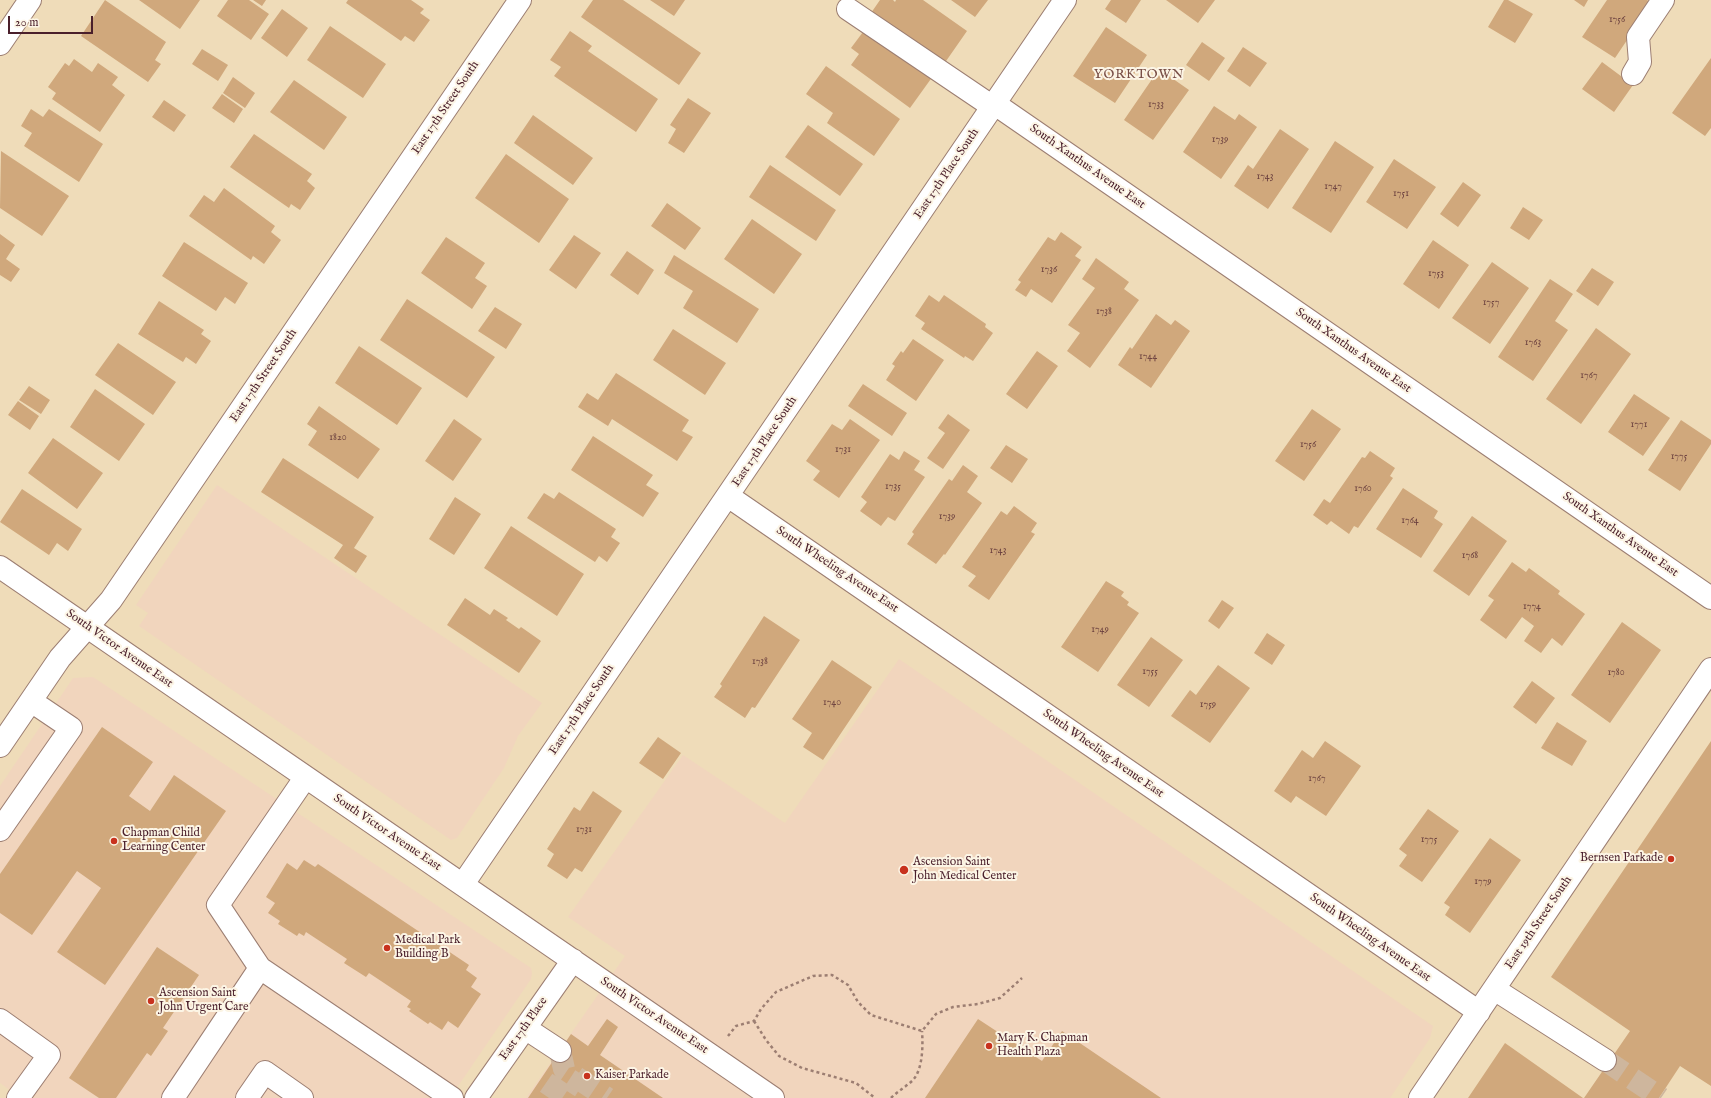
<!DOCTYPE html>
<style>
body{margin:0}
#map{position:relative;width:1711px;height:1098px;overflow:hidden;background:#efdcb9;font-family:"IM FELL English",serif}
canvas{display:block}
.scale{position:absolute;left:8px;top:16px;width:85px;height:18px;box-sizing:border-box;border:2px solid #4a1f2b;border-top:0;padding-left:5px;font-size:12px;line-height:14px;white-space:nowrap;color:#4a1f2b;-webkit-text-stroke:3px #fcf5e5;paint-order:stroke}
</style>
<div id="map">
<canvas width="1711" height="1098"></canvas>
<div class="scale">20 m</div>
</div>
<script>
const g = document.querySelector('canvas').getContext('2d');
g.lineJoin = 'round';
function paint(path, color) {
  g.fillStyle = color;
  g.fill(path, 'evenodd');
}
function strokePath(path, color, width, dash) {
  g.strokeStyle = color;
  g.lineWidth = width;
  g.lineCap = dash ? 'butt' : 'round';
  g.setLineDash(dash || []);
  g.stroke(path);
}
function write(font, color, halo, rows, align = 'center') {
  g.font = font + ' "IM FELL English",serif';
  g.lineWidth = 4;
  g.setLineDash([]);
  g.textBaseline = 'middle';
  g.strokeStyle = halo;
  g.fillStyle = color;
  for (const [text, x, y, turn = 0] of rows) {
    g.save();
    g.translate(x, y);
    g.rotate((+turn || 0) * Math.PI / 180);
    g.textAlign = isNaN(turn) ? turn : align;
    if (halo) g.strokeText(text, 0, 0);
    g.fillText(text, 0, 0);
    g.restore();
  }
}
const built = new Path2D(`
 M217 485 542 703 518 736 504 768 457 838 451 840 139 626 148 613 136 605Z
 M899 659 1433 1026 1430 1038 1390 1098H526L625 956 568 917 683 755 785 823Z
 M93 677 531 968 532 973 531 979 450 1098H21L0 1083V786L73 678Z`);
const building = new Path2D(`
 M105 0 166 42 155 60 161 64 148 82 81 36Z
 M139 0H200L180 29Z
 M228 0H249L269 14 251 40 217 16Z
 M253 0H266L262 6Z
 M348 0H411L424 9 420 13 430 20 414 42 405 36 401 41 346 3Z
 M593 0H623L701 53 679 85 581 17Z
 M650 0H685L674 16Z
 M880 0H893L895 2 896 0H923L967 31 944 64 871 13Z
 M951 0H988L975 17Z
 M1111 0H1141L1126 23 1105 9Z
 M1166 0H1215L1198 23Z
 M1504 0H1508L1533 14 1515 43 1488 27Z
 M1574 0H1588L1584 7Z
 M1607 0H1647L1652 3 1615 58 1582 37Z
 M282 9 308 28 287 57 261 38Z
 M330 26 386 64 363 98 307 60Z
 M1106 27 1147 55 1115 103 1073 76Z
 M866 28 933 76 910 108 851 65 859 54 851 48Z
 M570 31 592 46 588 51 658 99 636 132 554 76 561 67 550 60Z
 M1202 42 1225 58 1209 81 1186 65Z
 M1243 47 1267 63 1250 87 1227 71Z
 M202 49 228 65 218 81 192 64Z
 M1711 58V128L1705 136 1672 113Z
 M74 59 92 72 98 63 118 77 112 85 125 95 100 132 52 99 56 93 48 87 65 63 69 66Z
 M1602 62 1633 85 1614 112 1582 89Z
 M826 66 900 119 874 156 827 123 833 113 806 94Z
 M1159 69 1189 90 1153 140 1124 120Z
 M233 77 255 93 245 108 223 93Z
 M294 80 347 117 324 150 270 112Z
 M222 94 243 109 234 123 212 108Z
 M688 98 711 113 684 153 668 143 676 129 670 125Z
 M164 100 186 115 174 132 152 117Z
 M1214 106 1235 120 1239 114 1257 127 1221 179 1183 152Z
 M31 109 43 117 49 109 103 144 79 182 24 146 32 133 21 126Z
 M533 115 593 158 573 185 514 143Z
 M808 125 863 164 840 196 785 157Z
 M1280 129 1309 149 1268 209 1234 186 1248 165 1253 169Z
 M254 134 312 174 307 181 315 188 300 210 291 204 289 208 230 167Z
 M1335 141 1374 167 1331 233 1292 208Z
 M1 151 69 196 42 236 0 208Z
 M506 154 569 199 539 243 475 198Z
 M1394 159 1436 187 1407 229 1366 202Z
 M770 165 836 210 816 241 749 197Z
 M1463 182 1481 195 1458 227 1440 214Z
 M224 188 275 226 271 232 281 240 264 264 253 256 251 260 189 216 204 195 214 202Z
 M667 203 701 228 685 250 651 226Z
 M1523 207 1543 220 1529 240 1510 228Z
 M752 219 802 254 774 294 724 259Z
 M1061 232 1082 247 1075 256 1081 260 1052 303 1031 289 1026 297 1015 290 1021 282 1018 280 1048 237 1055 241Z
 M0 234 15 245 6 259 20 269 11 282 0 275Z
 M574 235 601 253 576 289 549 270Z
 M446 237 485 263 475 278 487 286 472 309 421 273Z
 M1433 240 1469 265 1439 309 1403 284Z
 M184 242 248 283 235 304 225 297 216 311 162 276Z
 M627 251 654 270 638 295 610 275Z
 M674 255 759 309 737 343 683 308 693 291 664 273Z
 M1096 258 1129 282 1124 289 1139 300 1090 368 1067 351 1080 333 1068 325 1095 288 1082 279Z
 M1492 262 1529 288 1490 344 1452 318Z
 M1592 268 1614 282 1598 306 1576 291Z
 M1550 279 1573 294 1555 321 1568 330 1533 381 1498 357Z
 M929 295 939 302 944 295 986 324 985 327 993 333 973 361 965 356 964 358 921 329 925 323 915 316Z
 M407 299 495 357 467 398 380 340Z
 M159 301 204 330 201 334 211 341 196 364 186 357 183 362 138 334Z
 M495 307 522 324 506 349 478 331Z
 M1156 314 1171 325 1175 320 1190 331 1151 388 1118 365 1130 347 1132 349Z
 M1596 328 1631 354 1581 424 1546 399Z
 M673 329 726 363 705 395 653 360Z
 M913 339 944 360 916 401 886 380 895 366 892 364 901 351 903 353Z
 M118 343 176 382 153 415 95 375Z
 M359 346 422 388 397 425 335 383Z
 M1037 351 1058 366 1027 409 1006 394Z
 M616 373 689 420 682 431 693 437 677 461 612 419 608 426 578 407 587 393 598 400Z
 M863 384 907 413 892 436 848 406Z
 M29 386 50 400 41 414 19 400Z
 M95 389 145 424 119 461 70 427Z
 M1634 394 1670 418 1643 456 1608 432Z
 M18 401 39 416 30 430 8 415Z
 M319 406 380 449 358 479 308 445 317 431 307 424Z
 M1312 409 1341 429 1304 481 1275 461Z
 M948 414 970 430 943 469 927 458 945 433 938 428Z
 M454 419 482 439 453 481 425 461Z
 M850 419 880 440 839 498 813 480 820 471 806 461 832 424 842 430Z
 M1681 420 1711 440V444L1680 491 1648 470Z
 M593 436 653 475 646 485 659 493 643 517 571 470Z
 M53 438 103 473 77 509 28 473Z
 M1006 445 1028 459 1012 483 990 468Z
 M904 451 920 461 914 470 925 477 895 521 888 517 881 526 860 511 867 502 861 497 890 454 899 460Z
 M1370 451 1395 468 1390 476 1393 478 1358 528 1354 526 1349 534 1331 521 1327 525 1313 515 1324 499 1330 503 1362 457 1365 458Z
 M283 458 374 517 354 548 367 556 356 573 334 558 343 545 261 492Z
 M963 465 978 476 967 492 982 503 945 555 944 554 936 564 907 544 914 534 912 532 949 479 952 481Z
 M1403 488 1438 511 1434 518 1443 524 1421 558 1376 529Z
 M22 489 82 529 68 551 57 543 49 555 0 522Z
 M559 492 616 529 611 537 620 543 607 562 599 556 595 562 527 518 544 493 554 499Z
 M455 497 481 514 454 555 429 539Z
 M1014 506 1037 523 1031 532 1035 534 989 600 968 586 976 576 962 567 1001 511 1007 515Z
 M1472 516 1507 541 1469 596 1433 571Z
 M511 526 584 574 557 616 484 568Z
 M1512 562 1526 572 1529 568 1560 591 1558 594 1585 614 1562 646 1552 638 1541 653 1524 641 1534 626 1522 617 1506 639 1480 620 1494 600 1488 596Z
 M1106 581 1124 592 1121 596 1129 602 1127 605 1139 613 1098 672 1061 647Z
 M465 598 490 615 494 609 508 618 506 620 519 629 521 627 541 641 519 673 447 625Z
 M1222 600 1234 608 1219 629 1208 621Z
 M764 616 800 640 755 708 752 707 745 718 714 697 722 686 720 684Z
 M1622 622 1661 650 1610 723 1571 695Z
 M1267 633 1285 645 1272 665 1254 653Z
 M1151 637 1183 660 1149 707 1117 685Z
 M832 660 872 687 823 760 803 747 812 733 792 719Z
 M1218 665 1250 688 1210 743 1171 716 1190 690 1196 695Z
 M1532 681 1555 698 1536 724 1513 707Z
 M1557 722 1587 741 1572 766 1541 748Z
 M102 727 153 762 129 796 150 811 174 775 226 811 105 985 57 952 101 888 77 871 32 935 0 913V874Z
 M658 737 681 753 663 779 639 763Z
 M1325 741 1361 766 1326 816 1296 796 1291 803 1274 791 1302 750 1313 758Z
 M1711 741V1086L1680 1066 1659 1098H1584L1630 1031 1551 977Z
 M593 791 622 811 582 872 575 868 567 879 547 866 554 854 547 849 574 807 580 811Z
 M1428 809 1459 831 1422 882 1399 866 1407 855 1399 849Z
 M1490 838 1521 860 1470 933 1445 915 1450 907 1444 903Z
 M304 860 315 867 318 864 469 965 466 970 477 978 471 987 481 994 458 1028 448 1021 442 1030 430 1022 428 1024 409 1011 411 1009 407 1007 411 1001 369 973 366 977 344 963 347 959 306 932 304 936 299 933 297 936 278 924 280 921 268 913 275 903 266 897 287 863 297 870Z
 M157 947 199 975 163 1028 168 1031 151 1056 147 1053 116 1098H99L69 1078Z
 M607 1019 618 1027 600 1055 663 1098H528L571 1034 588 1046Z
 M978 1019 1042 1061 1062 1031 1161 1098H925Z
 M1505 1043 1583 1098H1468Z`);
const minorTunnel = new Path2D(`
 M560 1051 564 1069 607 1098
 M1605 1060 1661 1098
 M549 1098 564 1076 581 1087`);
const path = new Path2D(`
 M754 1021 766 1040 779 1056 802 1068 856 1083 875 1098
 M728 1036 736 1026 754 1021 761 1009 776 992 813 976 832 975 848 985 858 1002 871 1015 922 1031 936 1014 953 1007 978 1004 1000 998 1022 978
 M891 1098C898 1091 907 1086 913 1080 923 1069 923 1045 922 1031`);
const minor = new Path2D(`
 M848 9 993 107
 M0 44 30 0
 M1633 74 1640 62 1638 37 1663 0
 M995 104 1711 598
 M728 496 1479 1012
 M0 567 773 1098
 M0 746 60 658 111 600 520 0
 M305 778 218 905 260 968 452 1098
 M0 830 71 728 31 701
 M463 884 1065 0
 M1494 989 1605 1060
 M0 1020 49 1055 18 1098
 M525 1028 560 1051
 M173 1098 260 968
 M247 1098 265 1072 302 1098
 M476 1098 573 960
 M1420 1098 1711 669`);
const markers = [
 [114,841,4,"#c8321e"],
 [1671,859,4,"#c8321e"],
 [904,870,5,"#c8321e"],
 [387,948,4,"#c8321e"],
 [151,1001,4,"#c8321e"],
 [989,1046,4,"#c8321e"],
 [587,1076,4,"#c8321e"]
];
const numberNames = [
 ["1756",1617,20],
 ["1733",1156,105],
 ["1739",1220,140],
 ["1743",1265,177],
 ["1747",1333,187],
 ["1751",1401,194],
 ["1736",1049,270],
 ["1753",1436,274],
 ["1757",1491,303],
 ["1738",1104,312],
 ["1763",1533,343],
 ["1744",1148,357],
 ["1767",1589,376],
 ["1771",1639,425],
 ["1820",338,438],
 ["1756",1308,445],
 ["1731",843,450],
 ["1775",1679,457],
 ["1735",893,487],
 ["1760",1363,489],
 ["1739",947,517],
 ["1764",1410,521],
 ["1743",998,551],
 ["1768",1470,556],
 ["1774",1532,607],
 ["1749",1100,630],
 ["1738",760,662],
 ["1755",1150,672],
 ["1780",1616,673],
 ["1740",832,703],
 ["1759",1208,705],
 ["1767",1317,779],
 ["1731",584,830],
 ["1775",1429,840],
 ["1779",1483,882]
];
const streetNames = [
 ["East 17th Street South",446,108,-56],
 ["South Xanthus Avenue East",1087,167,35],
 ["East 17th Place South",947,174,-56],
 ["South Xanthus Avenue East",1353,351,35],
 ["East 17th Street South",264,376,-56],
 ["East 17th Place South",765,442,-56],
 ["South Xanthus Avenue East",1620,535,35],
 ["South Wheeling Avenue East",837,570,34],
 ["South Victor Avenue East",119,649,35],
 ["East 17th Place South",582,710,-56],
 ["South Wheeling Avenue East",1103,754,35],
 ["South Victor Avenue East",387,833,34],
 ["East 19th Street South",1539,923,-56],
 ["South Wheeling Avenue East",1370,938,35],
 ["South Victor Avenue East",654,1016,34],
 ["East 17th Place",524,1029,-55]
];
const poiNames = [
 ["Chapman Child",122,834],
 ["Learning Center",122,848],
 ["Bernsen Parkade",1663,859,"right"],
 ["Ascension Saint",913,863],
 ["John Medical Center",913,877],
 ["Medical Park",395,941],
 ["Building B",395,955],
 ["Ascension Saint",159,994],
 ["John Urgent Care",159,1008],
 ["Mary K. Chapman",997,1039],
 ["Health Plaza",997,1053],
 ["Kaiser Parkade",595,1076]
];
const neighbourhoodNames = [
 ["YORKTOWN",1139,75]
];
paint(built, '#f1d5bd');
paint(building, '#d0a87c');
strokePath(minorTunnel, '#ceb69d', 22, [22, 11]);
strokePath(minor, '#9c7e72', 24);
strokePath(path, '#9c7e72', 2.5, [3, 3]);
strokePath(minor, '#fff', 22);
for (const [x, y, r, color] of markers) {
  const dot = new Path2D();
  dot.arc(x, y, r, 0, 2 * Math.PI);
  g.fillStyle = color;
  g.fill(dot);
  strokePath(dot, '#fcf5e5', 1.5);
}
write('10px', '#6c413f', null, numberNames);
write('12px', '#4a1f2b', '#fcf5e5', streetNames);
write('12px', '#4a1f2b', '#fcf5e5', poiNames, 'left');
g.letterSpacing = '1px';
write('13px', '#794f47', '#fcf5e5', neighbourhoodNames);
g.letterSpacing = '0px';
</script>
